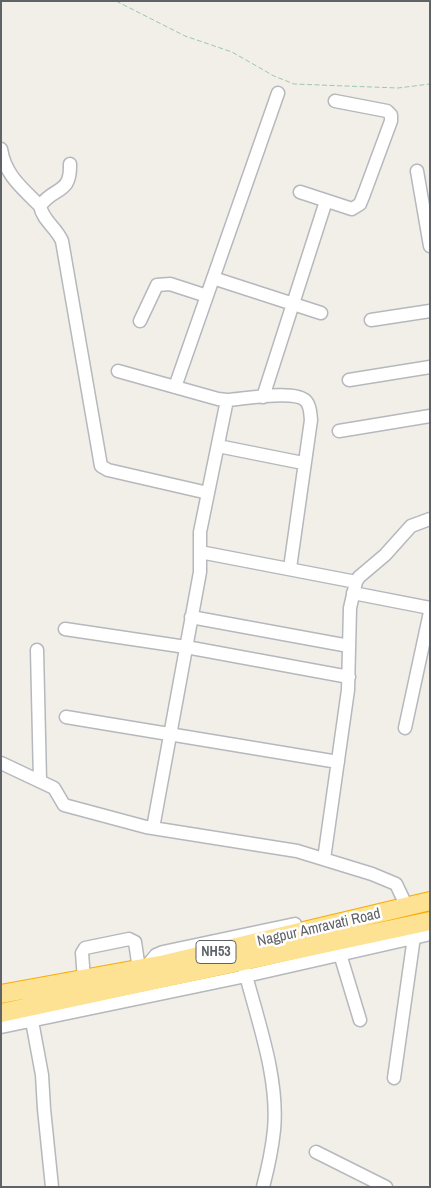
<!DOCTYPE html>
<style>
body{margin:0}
#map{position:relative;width:431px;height:1188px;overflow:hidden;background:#f1efe8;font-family:"Archivo Narrow",sans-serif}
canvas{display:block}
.frame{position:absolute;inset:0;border:2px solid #5f6368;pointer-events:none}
</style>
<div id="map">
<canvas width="431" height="1188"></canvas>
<div class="frame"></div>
</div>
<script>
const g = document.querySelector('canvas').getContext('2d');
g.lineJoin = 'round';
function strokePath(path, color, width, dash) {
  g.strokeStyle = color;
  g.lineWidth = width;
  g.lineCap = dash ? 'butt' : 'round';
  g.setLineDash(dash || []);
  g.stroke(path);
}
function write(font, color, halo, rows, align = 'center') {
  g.font = font + ' "Archivo Narrow",sans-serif';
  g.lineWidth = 5;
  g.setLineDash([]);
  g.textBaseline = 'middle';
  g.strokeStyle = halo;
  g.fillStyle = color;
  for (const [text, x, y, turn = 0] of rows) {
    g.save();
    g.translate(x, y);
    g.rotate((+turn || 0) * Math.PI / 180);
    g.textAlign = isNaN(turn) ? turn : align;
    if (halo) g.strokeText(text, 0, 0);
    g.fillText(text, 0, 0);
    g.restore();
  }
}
const path = new Path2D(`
 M116 1 185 36 232 52 274 76 294 84 398 88 430 84`);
const minor = new Path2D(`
 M1 149C5 175 22 188 40 206
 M70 164C71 195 54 186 40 206 43 221 56 227 62 241L101 466 108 470 208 493
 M417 171 430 246
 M300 192 352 209 360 204 364 194 391 121V115L387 111 335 101
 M213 278 321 313
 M371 320 430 311
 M140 321 157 285 170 284 207 296
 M118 371 218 399 227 400C244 399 295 389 306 401 311 407 310 413 311 420L290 568
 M349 380 430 367
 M175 387 278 93
 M263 397 326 201
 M339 431 430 416
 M218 446 303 463
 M200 552 356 582
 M353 593 430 608
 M191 617 349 646
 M65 629 186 647 349 677
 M37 650 40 781
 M66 717 338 762
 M405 728 430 612
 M1 763 54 788 64 805 146 827 297 851 372 874 396 884 407 907
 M153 828 200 572V532L227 400
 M324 859 348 690 350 608 356 582 359 577 385 555 411 526 430 519
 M340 954 360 1020
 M145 968 156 955 163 952 295 924
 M244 968C257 1019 279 1077 274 1130 272 1149 268 1168 263 1187
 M84 979 82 953 85 948 129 939 135 942 139 969
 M32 1021 42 1075 44 1109 52 1187
 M1 1027 246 976 430 934
 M394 1078 414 937
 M316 1152 386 1187`);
const highway = new Path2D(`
 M1 994 165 964 430 901
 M1 1013 430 921`);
const shields = [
 [216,952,40]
];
const shieldNames = [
 ["NH53",216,952]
];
const streetNames = [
 ["Nagpur Amravati Road",319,928,-13]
];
strokePath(minor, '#b5b8bc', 15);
strokePath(highway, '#f9ab00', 20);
strokePath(path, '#9cc7a9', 1, [5, 2.5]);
strokePath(minor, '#fff', 12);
strokePath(highway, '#fde293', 18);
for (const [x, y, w] of shields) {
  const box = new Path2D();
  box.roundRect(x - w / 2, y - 11.5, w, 23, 4);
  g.fillStyle = '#fff';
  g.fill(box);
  strokePath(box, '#5f6368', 1);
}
write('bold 14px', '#5f6368', null, shieldNames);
write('15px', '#5f6368', '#fff', streetNames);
</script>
